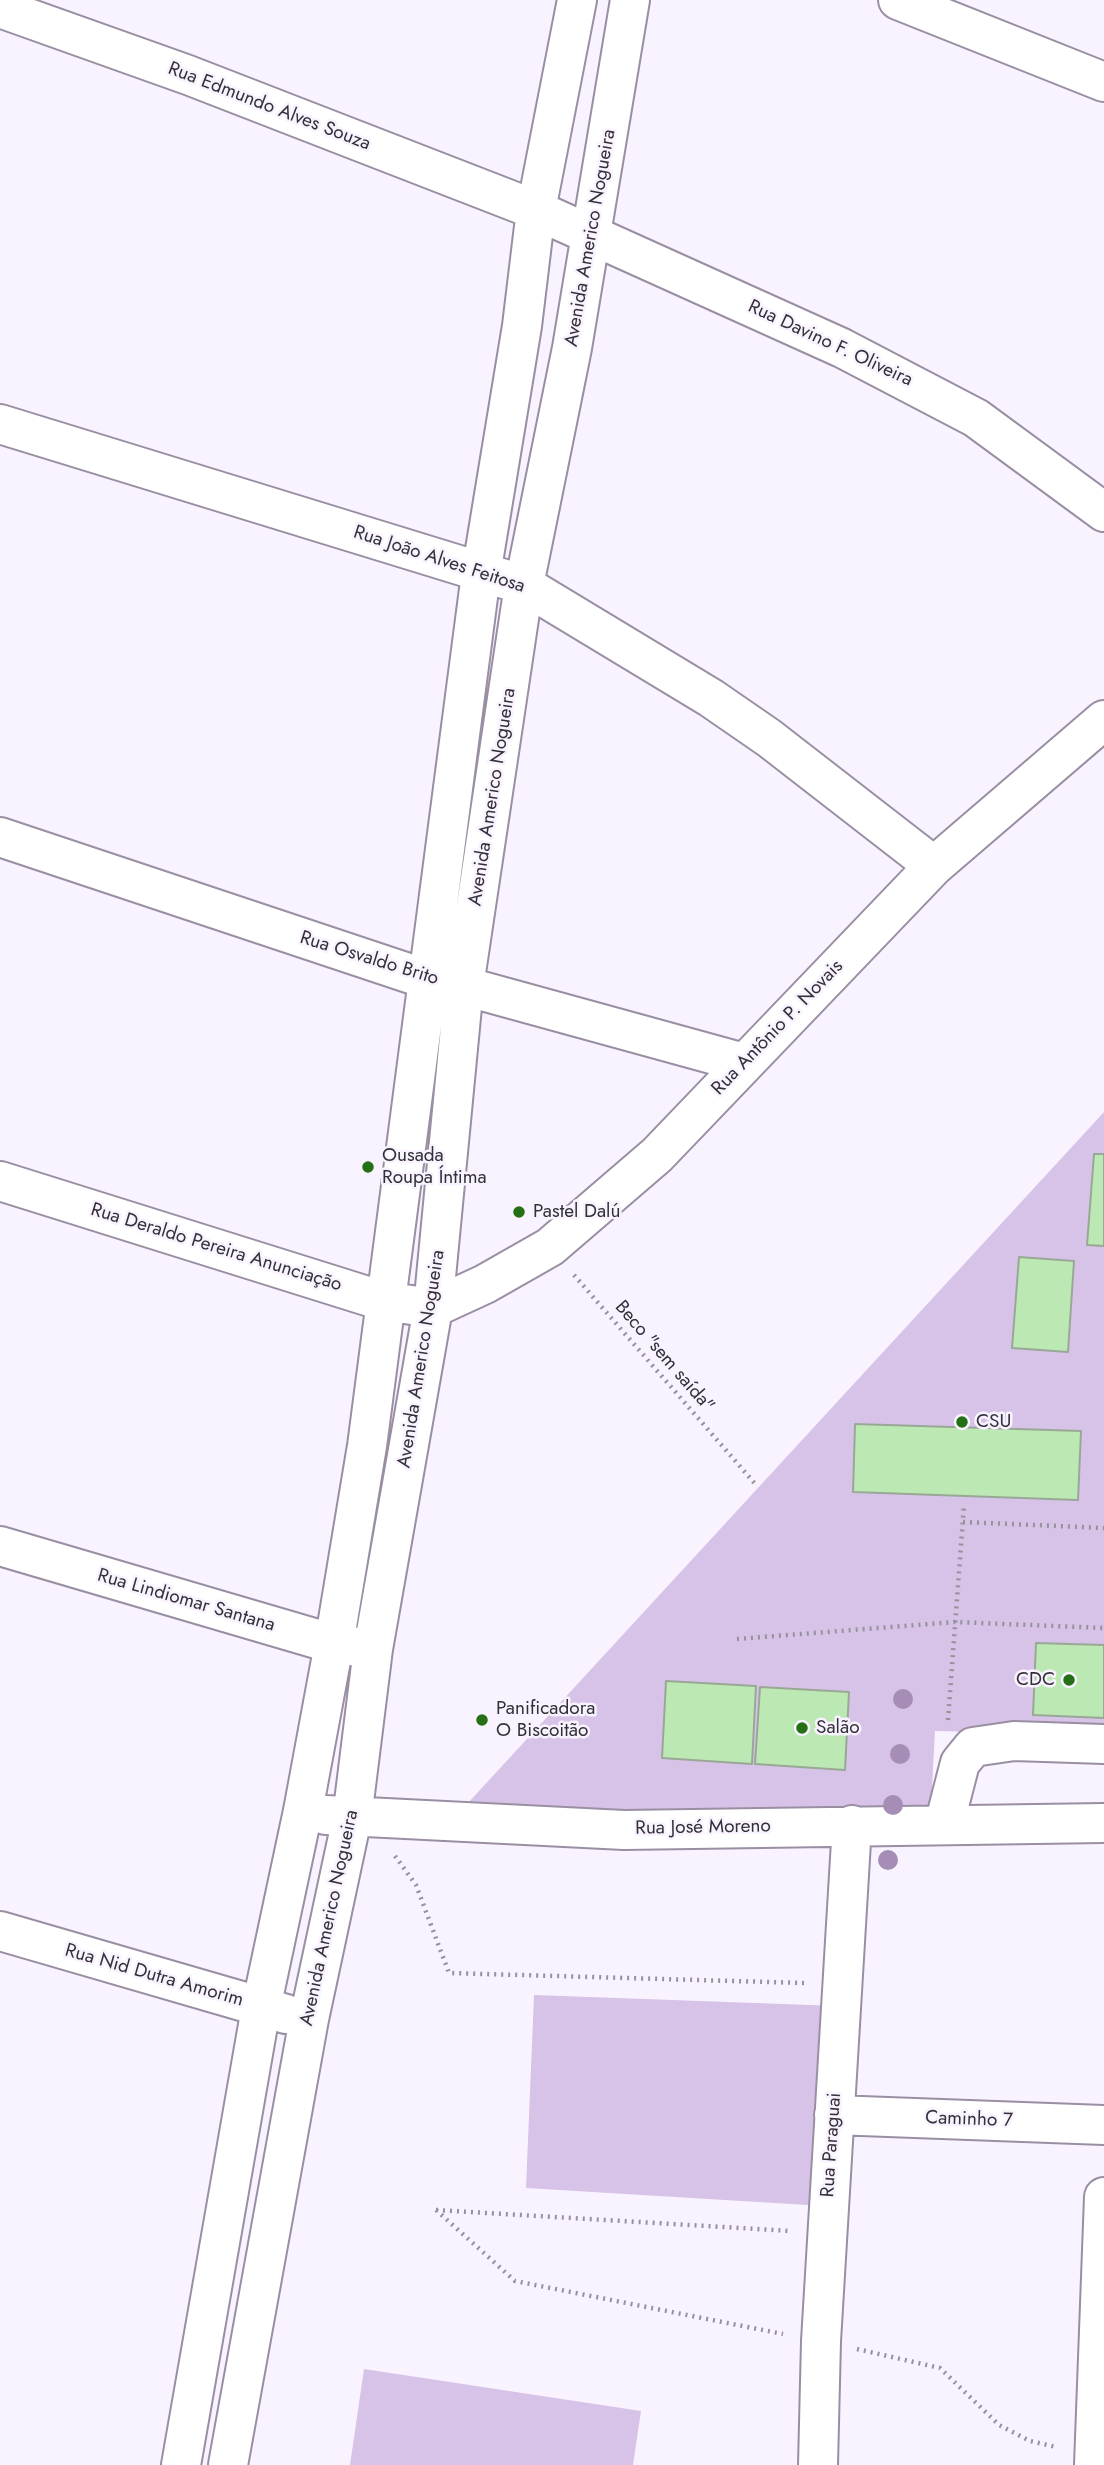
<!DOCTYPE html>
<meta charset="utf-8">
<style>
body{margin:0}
canvas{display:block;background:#f9f2ff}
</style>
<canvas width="1104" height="2465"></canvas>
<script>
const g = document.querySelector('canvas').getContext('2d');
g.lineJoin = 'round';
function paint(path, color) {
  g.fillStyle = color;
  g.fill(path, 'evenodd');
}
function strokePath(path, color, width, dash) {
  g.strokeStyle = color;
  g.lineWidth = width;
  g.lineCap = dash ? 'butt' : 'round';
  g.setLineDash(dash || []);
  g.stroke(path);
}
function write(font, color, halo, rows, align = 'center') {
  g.font = font + ' Jost,sans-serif';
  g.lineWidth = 5;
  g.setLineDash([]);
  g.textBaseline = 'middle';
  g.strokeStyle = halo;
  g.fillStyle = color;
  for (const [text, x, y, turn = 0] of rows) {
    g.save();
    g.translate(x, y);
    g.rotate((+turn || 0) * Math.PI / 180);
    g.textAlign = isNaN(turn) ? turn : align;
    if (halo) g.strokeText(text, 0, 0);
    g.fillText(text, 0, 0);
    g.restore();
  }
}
const green = new Path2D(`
 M1104 1112V1735L935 1731 929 1843 456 1816Z
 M534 1995 838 2006 824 2206 526 2188Z
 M364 2369 641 2411 633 2465H350Z`);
const building = new Path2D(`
 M1094 1154H1104V1246L1087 1245Z
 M1019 1257 1074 1261 1068 1352 1012 1348Z
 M855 1424 1081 1431 1078 1500 853 1492Z
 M1036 1643 1104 1645V1718L1033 1715Z
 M666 1681 756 1686 752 1764 662 1758Z
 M760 1687 849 1692 845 1770 755 1764Z`);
const path = new Path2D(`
 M574 1275 757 1486
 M963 1522 1104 1528
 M737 1639 955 1622 1104 1628
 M948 1720 964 1505
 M395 1856 416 1885 449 1973 804 1983
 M436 2210 791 2231
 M436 2210 515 2281 783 2334
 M857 2349 940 2368 999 2425 1030 2441 1056 2447`);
const minor = new Path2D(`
 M898 0 1104 82
 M0 8 188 75 536 210 842 348 976 418 1104 512
 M0 424 524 585 711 698 769 738 934 866
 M0 837 426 979 464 986 744 1063
 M0 1181 383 1301 433 1308 485 1284 550 1247 657 1155 934 866 1104 720
 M0 1546 334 1644 358 1647
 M326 1815 624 1830 1104 1823
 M944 1825 960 1763 973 1747 1014 1741 1104 1744
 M0 1931 286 2014
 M834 2115 1104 2125
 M181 2465 261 2008 303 1811 334 1644 367 1446 481 574 522 326 536 210 577 0
 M228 2465 309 2019 352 1818 373 1649 433 1308 464 986 524 585 572 348 630 0
 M818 2465 821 2341 852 1825
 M1094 2465 1104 2197`);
const trees = [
 [903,1699],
 [900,1754],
 [893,1805],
 [888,1860]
];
const markers = [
 [368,1167,7,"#247014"],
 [519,1212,7,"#247014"],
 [962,1422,7,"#247014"],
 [1069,1680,7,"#247014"],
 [482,1720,7,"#247014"],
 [802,1728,7,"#247014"]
];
const streetNames = [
 ["Rua Edmundo Alves Souza",269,107,21],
 ["Avenida Americo Nogueira",591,238,-80],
 ["Rua Davino F. Oliveira",830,344,25],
 ["Rua João Alves Feitosa",439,560,18],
 ["Avenida Americo Nogueira",493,797,-81],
 ["Rua Osvaldo Brito",369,959,17],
 ["Rua Antônio P. Novais",778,1028,-46],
 ["Rua Deraldo Pereira Anunciação",216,1248,17],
 ["Beco \"sem saída\"",664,1357,49],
 ["Avenida Americo Nogueira",422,1359,-81],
 ["Rua Lindiomar Santana",186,1601,16],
 ["Rua José Moreno",703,1828,-1],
 ["Avenida Americo Nogueira",330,1918,-78],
 ["Rua Nid Dutra Amorim",154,1976,16],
 ["Caminho 7",969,2120,2],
 ["Rua Paraguai",832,2145,-86]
];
const poiNames = [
 ["Ousada",382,1156],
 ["Roupa Íntima",382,1178],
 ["Pastel Dalú",533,1212],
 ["CSU",976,1422],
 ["CDC",1055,1680,"right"],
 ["Panificadora",496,1709],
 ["O Biscoitão",496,1731],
 ["Salão",816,1728]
];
paint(green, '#d7c3e7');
paint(building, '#bce8b4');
strokePath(building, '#99a896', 2);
strokePath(minor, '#9a8fa2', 42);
strokePath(path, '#96919b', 4.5, [2, 5]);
strokePath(minor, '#fff', 38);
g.fillStyle = '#a58db6';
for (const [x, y] of trees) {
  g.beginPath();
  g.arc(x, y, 10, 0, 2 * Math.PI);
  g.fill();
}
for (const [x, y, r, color] of markers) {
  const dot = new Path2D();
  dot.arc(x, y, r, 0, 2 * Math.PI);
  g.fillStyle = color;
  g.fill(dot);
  strokePath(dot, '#f9f2ff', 2.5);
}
write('19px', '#343038', '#f9f2ff', streetNames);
write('19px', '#343038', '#f9f2ff', poiNames, 'left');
</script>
